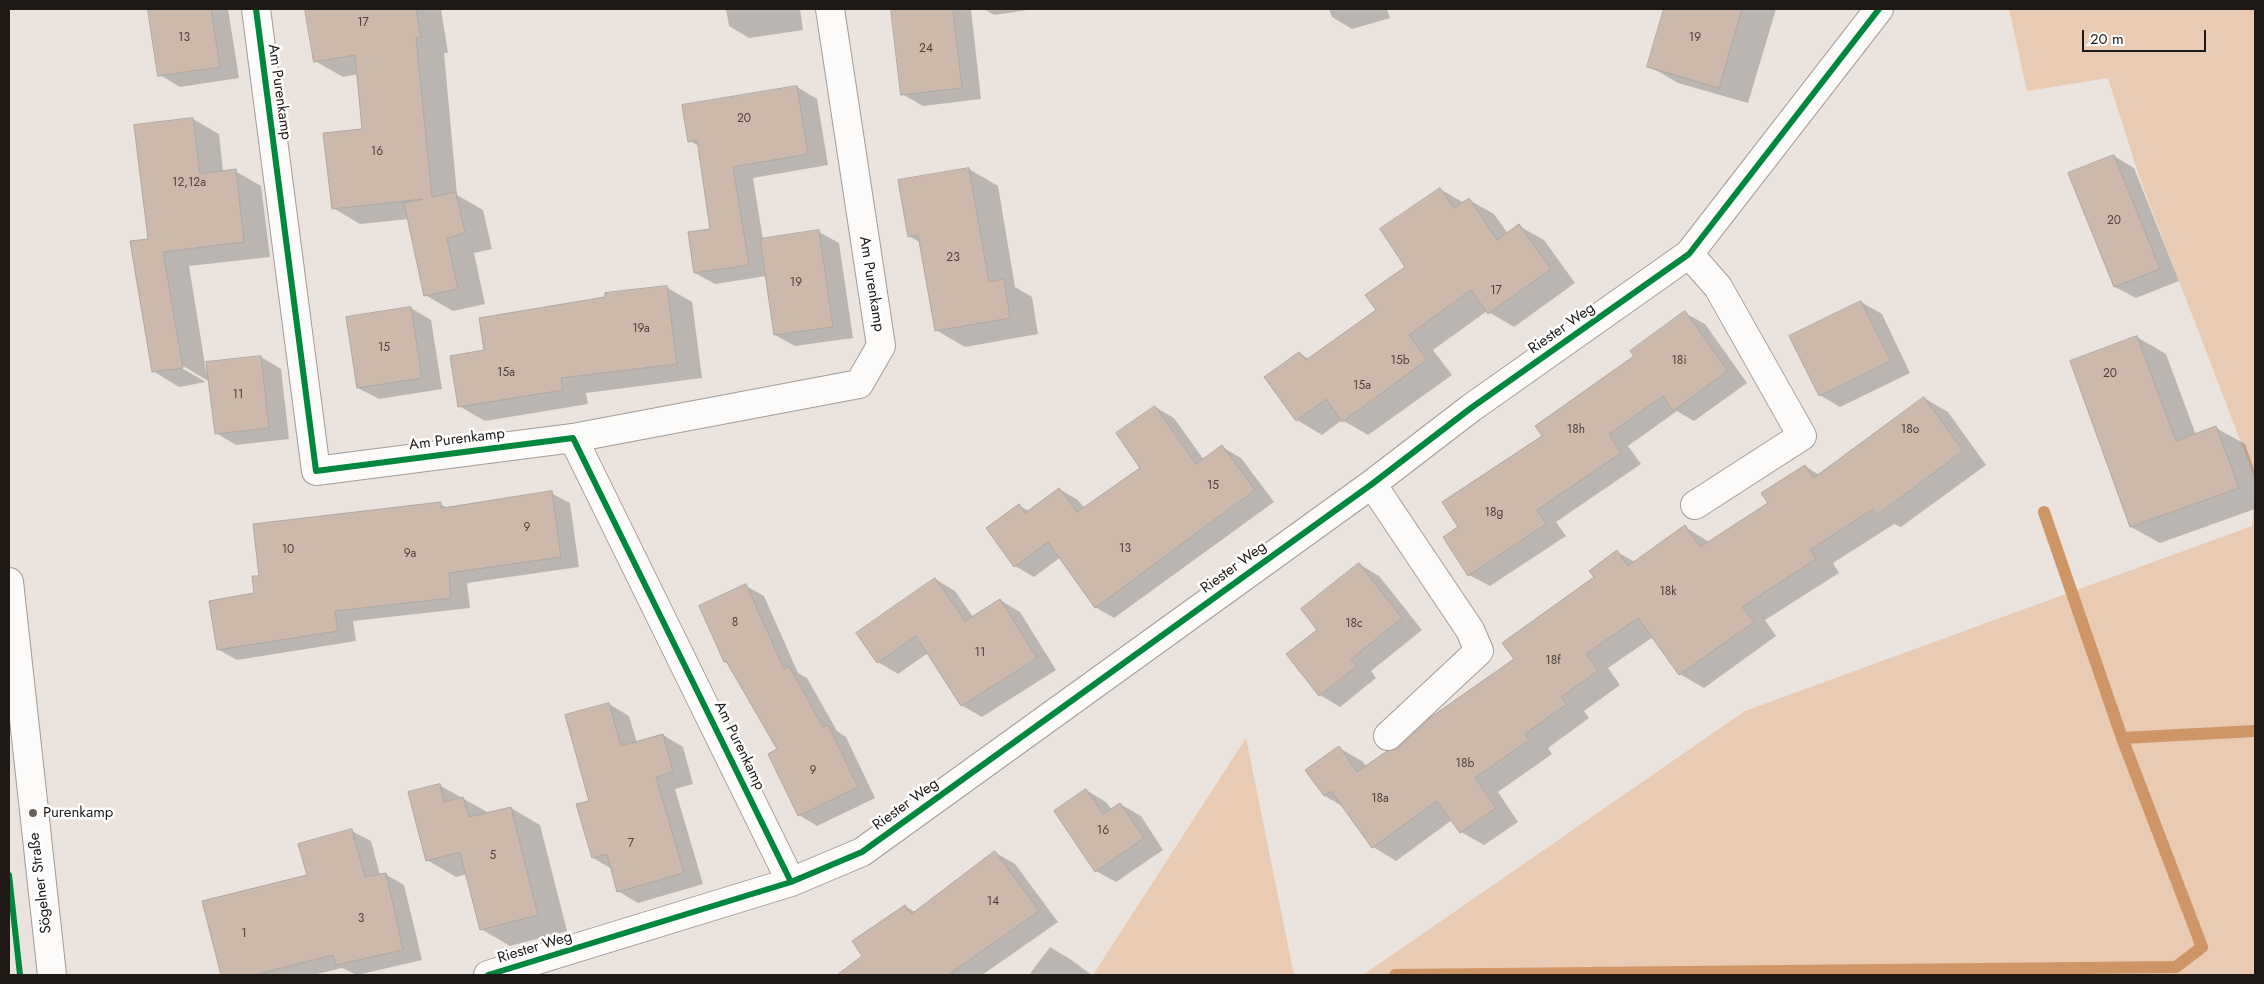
<!DOCTYPE html>
<meta charset="utf-8">
<style>
body{margin:0}
#map{position:relative;width:2264px;height:984px;overflow:hidden;background:#eae3de;font-family:Jost,sans-serif}
canvas{display:block}
.frame{position:absolute;inset:0;border:10px solid #1e1915;pointer-events:none}
.scale{position:absolute;left:2082px;top:30px;width:124px;height:22px;box-sizing:border-box;border:2px solid #1e1915;border-top:0;padding-left:6px;font-size:15px;line-height:18px;white-space:nowrap;color:#1e1915;-webkit-text-stroke:4px #fff;paint-order:stroke}
</style>
<div id="map">
<canvas width="2264" height="984"></canvas>
<div class="frame"></div>
<div class="scale">20 m</div>
</div>
<script>
const g = document.querySelector('canvas').getContext('2d');
g.lineJoin = 'round';
function paint(path, color) {
  g.fillStyle = color;
  g.fill(path, 'evenodd');
}
function strokePath(path, color, width, dash) {
  g.strokeStyle = color;
  g.lineWidth = width;
  g.lineCap = dash ? 'butt' : 'round';
  g.setLineDash(dash || []);
  g.stroke(path);
}
function write(font, color, halo, rows, align = 'center') {
  g.font = font + ' Jost,sans-serif';
  g.lineWidth = 5;
  g.setLineDash([]);
  g.textBaseline = 'middle';
  g.strokeStyle = halo;
  g.fillStyle = color;
  for (const [text, x, y, turn = 0] of rows) {
    g.save();
    g.translate(x, y);
    g.rotate((+turn || 0) * Math.PI / 180);
    g.textAlign = isNaN(turn) ? turn : align;
    if (halo) g.strokeText(text, 0, 0);
    g.fillText(text, 0, 0);
    g.restore();
  }
}
const green = new Path2D(`
 M2009 9H2255V479L2140 179 2108 78 2027 91Z
 M2255 487V975H1363L1745 711 2252 526Z
 M1246 738 1294 975H1093Z`);
const shadow = new Path2D(`
 M149 9H228L239 78 180 87 160 75Z
 M307 9H441L448 53H444L457 195 483 210 492 249 474 253 485 304 453 311 425 295 409 219 360 224 333 208 363 130 358 74 343 77 315 61Z
 M726 9H800L803 30 749 38 729 26Z
 M892 9H971L981 99 923 106 902 94Z
 M984 9H1034L994 15Z
 M1329 9H1387L1390 18 1352 29 1332 17Z
 M1666 9H1776L1748 103 1678 83 1649 66Z
 M797 87 817 99 828 165 753 178 763 240 819 232 839 243 853 338 795 346 775 335 766 276 715 284 695 273 712 230 699 146 690 141Z
 M193 119 219 134 223 172 235 171 261 186 270 257 189 266 206 371 261 357 281 369 289 439 236 445 216 433 210 382 178 363 176 365 206 382 179 387 153 371 149 240Z
 M2114 156 2134 168 2179 281 2136 298 2115 287 2069 174Z
 M969 169 998 186 1015 287 1032 297 1038 334 965 347 936 330 921 243 909 236Z
 M1440 189 1464 203 1469 200 1494 214 1508 234 1519 226 1544 240 1575 283 1514 327 1487 311 1433 350 1452 375 1368 435 1342 420 1322 435 1297 420 1299 353 1309 359 1377 310 1407 267Z
 M666 287 692 302 702 378 586 393 588 404 485 421 459 406 486 351Z
 M1861 302 1882 314 1910 373 1840 407 1820 395Z
 M411 308 431 320 442 389 379 399 358 388Z
 M1685 313 1705 324 1747 383 1694 421 1677 411 1628 446 1641 464 1556 522 1566 536 1490 586 1469 575 1460 527 1543 436Z
 M2137 337 2166 354 2196 435 2216 428 2245 444 2255 472V509L2160 543 2131 527 2071 361Z
 M1924 398 1948 412 1986 465 1901 527 1894 524 1833 563 1839 573 1765 620 1776 636 1704 688 1680 674 1653 637 1608 668 1620 685 1584 711 1589 718 1548 748 1552 754 1498 792 1518 822 1484 845 1461 832 1452 820 1396 861 1373 847 1344 807 1325 796 1307 771 1339 748 1362 761 1367 767 1399 749 1516 660 1596 577 1617 552 1635 562 1685 527 1709 542 1769 504 1805 466 1819 475Z
 M1155 407 1174 418 1204 460 1222 447 1241 458 1274 502 1114 618 1095 607 1061 557 1034 577 1015 566 1019 506 1029 511 1059 489 1078 500 1085 509 1142 469Z
 M551 493 570 503 579 567 467 583 470 608 353 621 356 641 237 660 219 650 255 594 260 577 440 504 448 508Z
 M1359 564 1379 576 1422 630 1371 671 1376 678 1340 707 1320 695Z
 M935 579 955 591 973 617 1000 600 1020 612 1056 670 982 717 961 705 928 653 898 674 878 662Z
 M746 586 764 596 798 673 807 678 837 731 846 737 875 798 817 826 799 815 779 750 729 664 725 662 700 607Z
 M609 704 629 716 637 743 663 735 683 747 693 784 675 789 703 884 638 903 618 891 612 869 593 858 591 802Z
 M439 785 489 813 511 808 540 825 567 931 510 946 481 929 467 874 456 877 427 860Z
 M1086 790 1106 802 1112 810 1120 804 1141 816 1163 850 1116 882 1096 871Z
 M352 831 371 841 380 875 385 874 404 885 422 960 357 975 342 968 313 975H222L204 902 308 876Z
 M996 853 1015 864 1058 922 982 975H839L864 956 905 906 915 912Z
 M1050 947 1070 959 1092 975H1029Z`);
const stream = new Path2D(`
 M2122 738 2255 731
 M1395 975 2176 967 2202 947 2122 738 2044 512`);
const building = new Path2D(`
 M148 9H211L220 67 158 76Z
 M305 9H416L421 37 416 38 432 197 456 192 465 233 447 238 458 289 424 296 404 203 423 199 332 209 323 133 362 129 355 55 314 62Z
 M891 9H953L962 88 901 95Z
 M1664 9H1742L1719 88 1647 67Z
 M797 86 808 154 733 167 749 265 694 273 688 232 710 229 697 140 688 142 682 105Z
 M193 118 200 174 236 169 244 242 163 252 183 368 152 372 130 241 148 239 134 125Z
 M2114 155 2160 269 2114 287 2068 173Z
 M969 168 989 282 1004 279 1010 318 935 331 918 235 908 237 898 180Z
 M1440 188 1454 208 1469 198 1497 240 1519 224 1551 269 1488 314 1471 290 1409 335 1427 360 1342 422 1326 399 1296 421 1264 377 1299 352 1306 360 1376 310 1365 295 1405 267 1380 229Z
 M819 230 833 327 774 335 760 239Z
 M667 286 677 364 561 378 563 390 458 407 450 356 484 350 479 318 605 297V293Z
 M1861 301 1891 361 1819 396 1789 336Z
 M411 307 422 378 357 388 346 317Z
 M1685 311 1728 371 1673 411 1663 396 1609 434 1621 453 1537 510 1546 524 1468 576 1443 537 1458 527 1442 502 1542 436 1535 426 1634 356 1630 351Z
 M2137 336 2176 441 2216 426 2239 488 2130 527 2070 361Z
 M261 356 269 428 215 434 206 362Z
 M1924 397 1963 451 1877 515 1873 509 1810 550 1816 559 1742 607 1754 622 1679 675 1638 618 1586 654 1598 671 1561 697 1567 704 1525 734 1529 740 1475 778 1496 808 1460 833 1437 801 1372 848 1331 791 1324 796 1305 770 1339 746 1357 772 1387 751 1398 748 1431 717 1514 659 1502 643 1594 577 1589 571 1617 550 1628 566 1685 525 1700 547 1768 503 1761 493 1805 465 1813 478Z
 M1155 406 1196 464 1222 445 1255 490 1095 608 1048 542 1014 567 986 528 1019 504 1025 513 1059 488 1077 512 1140 468 1116 433Z
 M552 491 561 557 449 573 451 598 335 611 338 631 217 650 209 601 254 593 252 576H259L253 524 441 502V508Z
 M1359 563 1402 618 1351 659 1357 666 1319 696 1286 654 1317 630 1301 609Z
 M935 578 965 621 1000 599 1037 658 961 706 916 636 877 663 856 633Z
 M746 584 784 669 789 666 823 727 828 725 858 787 798 816 768 754 777 749 726 661 724 662 699 606Z
 M609 703 621 746 663 734 673 772 656 777 684 873 617 892 607 854 592 858 576 804 589 801 565 715Z
 M440 784 444 802 463 797 469 817 511 807 538 915 480 930 460 852 426 861 408 792Z
 M1086 789 1103 814 1120 803 1144 838 1095 872 1054 811Z
 M352 829 365 877 386 873 403 950 336 965 333 955 254 975H221L202 901 307 875 298 844Z
 M995 851 1039 911 948 975H837L862 956 852 941 905 905 911 914Z`);
const street = new Path2D(`
 M256 9 316 471 573 438 791 882
 M1689 254 1718 287 1802 436 1695 505
 M573 438 859 384 881 346 830 9
 M1372 484 1470 630 1479 651 1388 736
 M488 975 791 882 862 852 1372 484 1471 408 1689 254 1879 9`);
const secondary = new Path2D(`
 M9 582 52 975`);
const cycleway = new Path2D(`
 M256 9 316 471 573 438 791 882
 M9 875 20 975
 M488 975 791 882 862 852 1372 484 1471 408 1689 254 1879 9`);
const markers = [
 [33,813,5,"#65605b"]
];
const numberNames = [
 ["17",363,23],
 ["13",184,38],
 ["19",1695,38],
 ["24",926,49],
 ["20",744,119],
 ["16",377,152],
 ["12,12a",189,183],
 ["20",2114,221],
 ["23",953,258],
 ["19",796,283],
 ["17",1496,291],
 ["19a",641,329],
 ["15",384,348],
 ["15b",1400,361],
 ["18i",1679,361],
 ["15a",506,373],
 ["20",2110,374],
 ["15a",1362,386],
 ["11",238,395],
 ["18h",1576,430],
 ["18o",1910,430],
 ["15",1213,486],
 ["18g",1494,513],
 ["9",527,528],
 ["13",1125,549],
 ["10",288,550],
 ["9a",410,554],
 ["18k",1668,592],
 ["8",735,623],
 ["18c",1354,624],
 ["11",980,653],
 ["18f",1553,661],
 ["18b",1465,764],
 ["9",813,771],
 ["18a",1380,799],
 ["16",1103,831],
 ["7",631,844],
 ["5",493,856],
 ["14",993,902],
 ["3",361,919],
 ["1",244,934]
];
const streetNames = [
 ["Am Purenkamp",279,92,82],
 ["Am Purenkamp",871,284,81],
 ["Riester Weg",1562,329,-35],
 ["Am Purenkamp",457,440,-7],
 ["Riester Weg",1234,568,-36],
 ["Am Purenkamp",739,746,64],
 ["Riester Weg",906,805,-36],
 ["Sögelner Straße",41,883,-97],
 ["Riester Weg",535,948,-17]
];
const poiNames = [
 ["Purenkamp",43,813]
];
paint(green, '#e9cab3');
paint(shadow, '#0003');
strokePath(stream, '#ce9566', 12);
paint(building, '#ccb9ab');
strokePath(building, '#ada7a3', 1);
strokePath(street, '#a29d99', 30);
strokePath(secondary, '#a29d99', 30);
strokePath(street, '#fcfbfa', 28);
strokePath(secondary, '#fcfbfa', 28);
strokePath(cycleway, '#00873e', 6);
for (const [x, y, r, color] of markers) {
  const dot = new Path2D();
  dot.arc(x, y, r, 0, 2 * Math.PI);
  g.fillStyle = color;
  g.fill(dot);
  strokePath(dot, '#fff', 2);
}
write('12px', '#4a413a', null, numberNames);
write('15px', '#1e1915', '#fff', streetNames);
write('15px', '#1e1915', '#fff', poiNames, 'left');
</script>
